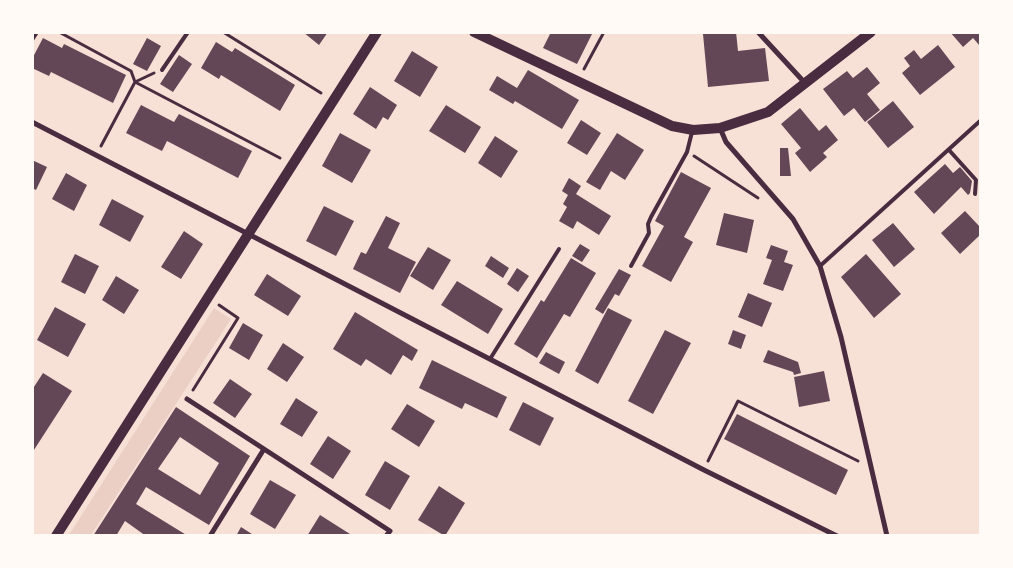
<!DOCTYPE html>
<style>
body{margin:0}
#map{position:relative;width:1013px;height:568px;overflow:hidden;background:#f7e1d7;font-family:Helvetica,sans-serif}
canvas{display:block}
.frame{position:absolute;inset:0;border:34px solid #fffaf5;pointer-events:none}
</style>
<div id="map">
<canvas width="1013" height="568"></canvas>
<div class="frame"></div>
</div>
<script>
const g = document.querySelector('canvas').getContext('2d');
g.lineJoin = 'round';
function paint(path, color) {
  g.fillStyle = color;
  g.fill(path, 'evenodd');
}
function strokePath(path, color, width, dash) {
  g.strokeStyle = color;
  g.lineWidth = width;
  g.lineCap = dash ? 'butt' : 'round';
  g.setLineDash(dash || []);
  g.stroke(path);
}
const green = new Path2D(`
 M214 308 231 319 91 535H69Z`);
const building = new Path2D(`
 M303 32H328L319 45Z
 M551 32H593L577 64 543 48Z
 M736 32 738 51 765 48 769 81 708 87 703 34Z
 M950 32H980V46L973 38 963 47Z
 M43 38 62 48 64 44 126 75 113 103 51 72 49 76 32 68V59Z
 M147 38 161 46 147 71 133 64Z
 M216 42 232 52 235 48 295 85 280 111 221 75 219 79 201 68Z
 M938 45 955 67 920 95 902 73 910 66 904 58 914 50 921 59Z
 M412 51 438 67 420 97 394 81Z
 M179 55 192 64 173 92 160 84Z
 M867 67 880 83 867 94 880 110 865 122 854 108 844 116 823 89 847 71 853 78Z
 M528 70 579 100 562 129 515 101 513 104 489 90 497 76 517 88Z
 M370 87 397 105 388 120 383 117 376 129 353 114Z
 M893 101 914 127 888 148 867 122Z
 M141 105 174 122 179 114 252 151 238 178 167 141 162 151 126 133Z
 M446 105 481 127 465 153 429 131Z
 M800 108 819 131 826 125 838 140 823 153 827 157 810 172 795 153 801 148 781 124Z
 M581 120 601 133 587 155 567 143Z
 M340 133 371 150 352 183 322 166Z
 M617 133 644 150 625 180 611 171 600 190 586 182Z
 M495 136 518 151 501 178 478 163Z
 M780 148H788L791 176H780Z
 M32 160 47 167 36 190 32 188Z
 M945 164 953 173 960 167 972 181 970 193 968 195 961 187 934 214 914 192Z
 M681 172 711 188 684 237 693 242 671 282 642 266 664 226 655 221Z
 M66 173 87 185 74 211 52 199Z
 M569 178 581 186 576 194 611 216 599 235 577 221 573 229 559 221 567 207 563 204 568 195 562 191Z
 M112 199 144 216 130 242 99 225Z
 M324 206 354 221 336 256 306 241Z
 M965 211 980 227V235L960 254 941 233Z
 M724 213 754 220 747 253 716 245Z
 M386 216 400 223 388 248 416 262 400 293 353 269 361 252 366 254Z
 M893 223 915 249 894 267 872 240Z
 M184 231 203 244 181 279 161 267Z
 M580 244 590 250 582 262 572 256Z
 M771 245 788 251 784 262 793 265 783 291 763 284 772 260 766 258Z
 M428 247 451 260 433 290 410 276Z
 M75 254 99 266 85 294 61 282Z
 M866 254 901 294 874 318 841 277Z
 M491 256 509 268 503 278 485 266Z
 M571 258 596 273 570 317 564 314 537 358 514 344 541 300 544 302Z
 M517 268 529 276 518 292 507 284Z
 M619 269 631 275 619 296 615 294 603 314 595 309Z
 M267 274 301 296 288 316 254 295Z
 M116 276 139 290 124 314 102 300Z
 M457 281 503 309 488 334 441 305Z
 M748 293 772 303 762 327 738 317Z
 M55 307 86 324 68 357 37 340Z
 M608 308 632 320 598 384 575 371Z
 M355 312 418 350 412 361 403 355 391 375 366 359 361 366 333 349Z
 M243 323 263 335 249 360 229 348Z
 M665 330 691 343 653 414 628 401Z
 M733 330 746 335 741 349 728 344Z
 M283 343 304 357 287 382 267 369Z
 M768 350 798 362 801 373 794 375 793 372 763 362Z
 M546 352 565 362 559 374 539 363Z
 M432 360 507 397 497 418 465 403 462 409 419 388Z
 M824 371 830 401 799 407 794 377Z
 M43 373 72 391 32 453V390Z
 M230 379 252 394 235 418 213 403Z
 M296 398 318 412 302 437 280 424Z
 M523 402 554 418 540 446 509 430Z
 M407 404 435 421 419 447 391 429Z
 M176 407 250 456 209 525 146 487 136 504 188 536H146L125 521 116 536H93ZM180 437 219 463 200 495 158 469Z
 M737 414 848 470 836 495 724 439Z
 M328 436 351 451 333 479 310 464Z
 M385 461 410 476 390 510 365 495Z
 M270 480 296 495 275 529 250 514Z
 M439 486 465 503 445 536 418 520Z
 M320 515 350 534 349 536H307Z
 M241 527 255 536H236Z`);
const path = new Path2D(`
 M59 32 131 71 135 82 280 158
 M223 32 321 93
 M584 69 604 32
 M101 146 135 82 154 73
 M694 156 758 198
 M193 390 238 318 219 305
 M708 461 738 401 858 461`);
const service = new Path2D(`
 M32 40 37 32
 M162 70 188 32
 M949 150 976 180 975 194
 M631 266 649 233 648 224 651 217 687 152 692 132
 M820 266 980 121
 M490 359 559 249`);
const minor = new Path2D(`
 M758 32 805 83
 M32 122 704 470 837 536
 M720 128 726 142 793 219 820 266 841 337 887 536
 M187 399 264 449
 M210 536 264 449 390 531 386 536`);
const secondary = new Path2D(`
 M474 32 672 126 693 130 720 128 768 112 871 32
 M56 536 377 32`);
paint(green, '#ebcfc5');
paint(building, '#644757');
strokePath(path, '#4a2c40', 3);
strokePath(service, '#4a2c40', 4);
strokePath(minor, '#4a2c40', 5);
strokePath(secondary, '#4a2c40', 10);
</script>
